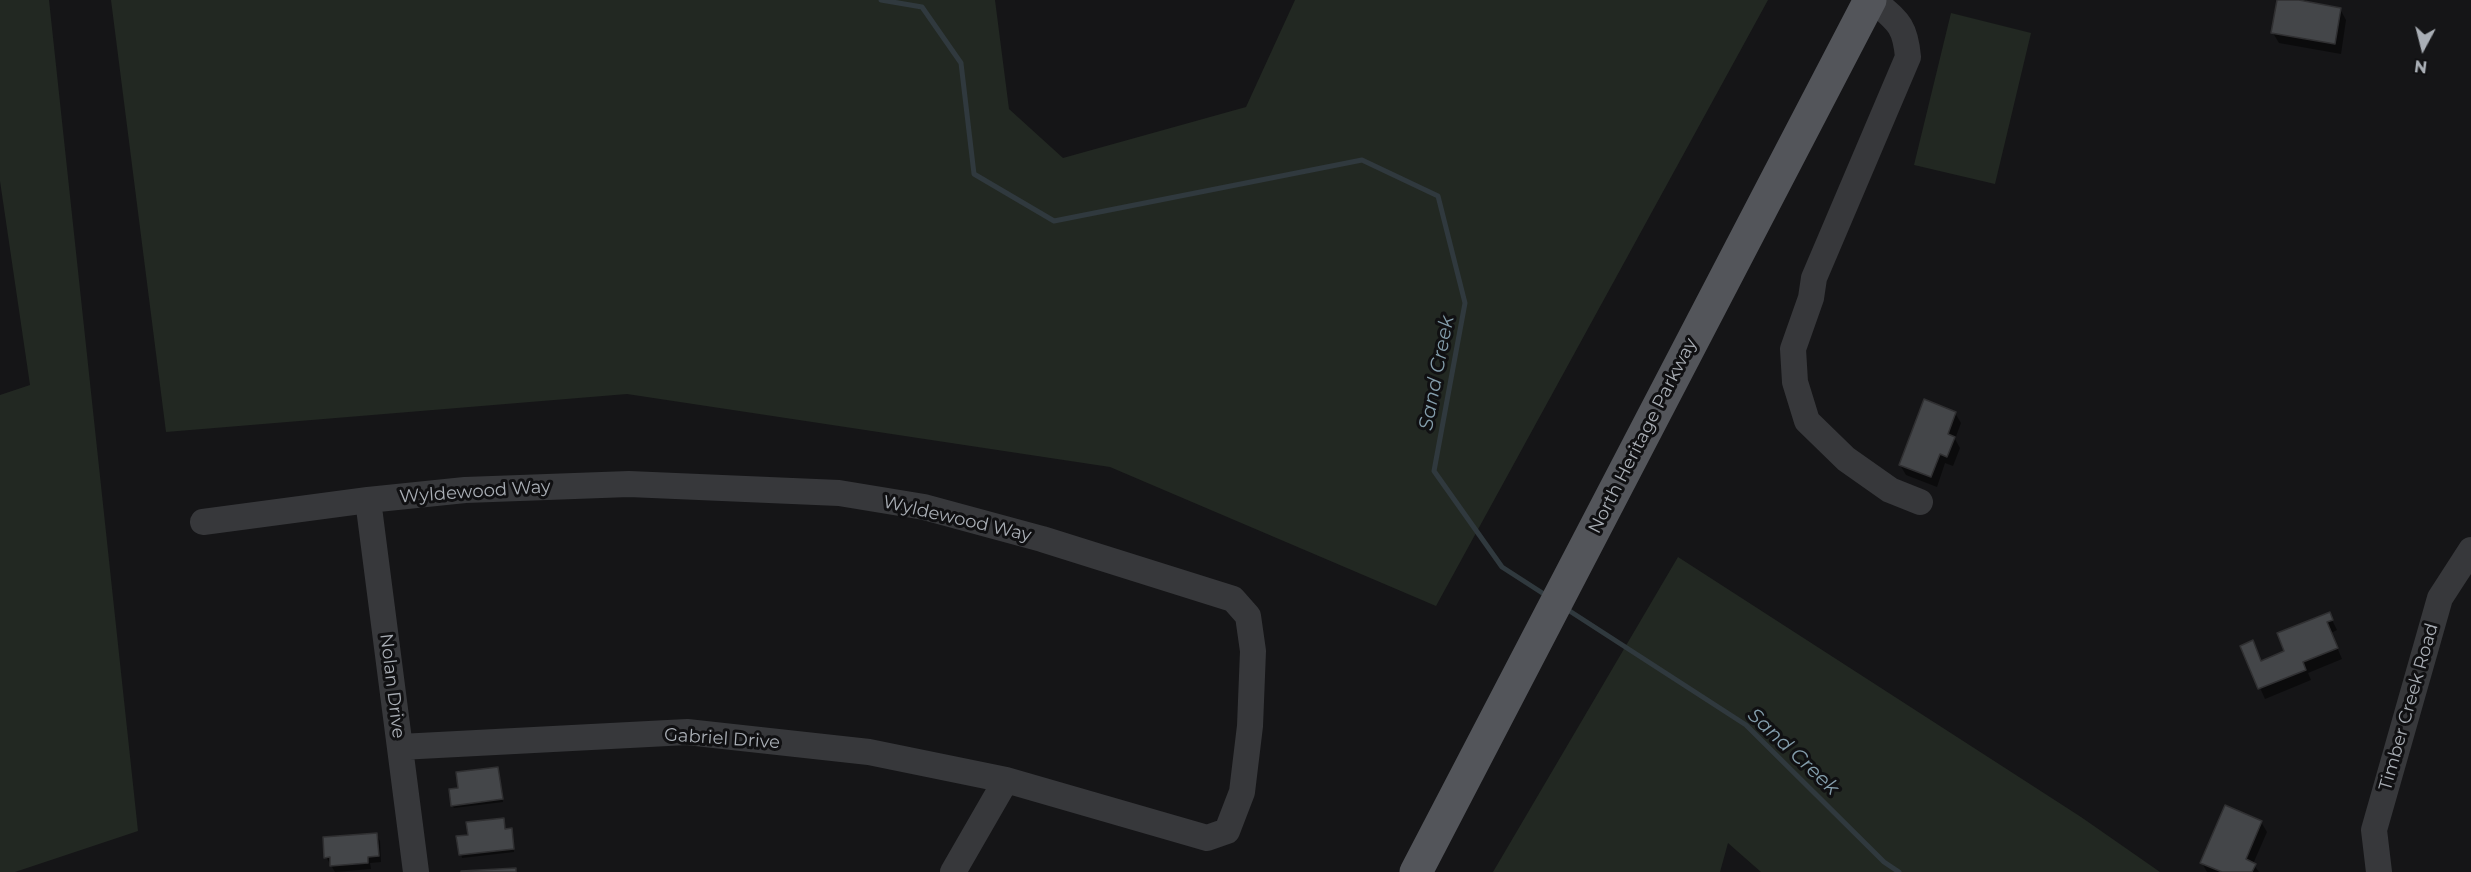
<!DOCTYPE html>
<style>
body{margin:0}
#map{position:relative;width:2471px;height:872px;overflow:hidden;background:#151517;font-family:Montserrat,sans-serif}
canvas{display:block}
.north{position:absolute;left:2393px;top:18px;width:60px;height:60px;-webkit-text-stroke:4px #101012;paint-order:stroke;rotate:187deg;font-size:16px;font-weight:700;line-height:24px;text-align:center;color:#a9aeb5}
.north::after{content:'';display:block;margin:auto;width:21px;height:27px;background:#a9aeb5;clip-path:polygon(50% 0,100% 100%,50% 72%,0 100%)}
</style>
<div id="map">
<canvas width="2471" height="872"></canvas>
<div class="north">N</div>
</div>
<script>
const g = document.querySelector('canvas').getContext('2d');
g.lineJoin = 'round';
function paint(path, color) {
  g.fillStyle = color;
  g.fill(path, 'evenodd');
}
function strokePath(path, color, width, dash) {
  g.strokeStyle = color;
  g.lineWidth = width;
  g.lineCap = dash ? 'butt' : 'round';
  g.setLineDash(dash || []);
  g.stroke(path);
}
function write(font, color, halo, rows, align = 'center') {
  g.font = font + ' Montserrat,sans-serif';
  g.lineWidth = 6;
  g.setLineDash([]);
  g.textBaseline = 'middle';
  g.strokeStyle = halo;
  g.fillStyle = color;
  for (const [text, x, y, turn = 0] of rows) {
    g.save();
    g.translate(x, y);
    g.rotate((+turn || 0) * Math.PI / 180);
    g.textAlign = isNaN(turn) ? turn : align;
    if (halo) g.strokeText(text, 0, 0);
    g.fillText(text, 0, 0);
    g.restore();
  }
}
const green = new Path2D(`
 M0 0H49L138 831 15 872H0V395L30 385 0 181Z
 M111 0H995L1009 109 1063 158 1246 107 1295 0H1768L1436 606 1110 467 627 394 166 432Z
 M1951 13 2031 33 1995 184 1914 165Z
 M1678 557 2081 817 2160 872H1761L1728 843 1720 872H1493Z`);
const shadow = new Path2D(`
 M2278 0H2306L2305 3 2340 9 2346 20 2341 54 2279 43 2273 33Z
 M1955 413 1961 423 1955 439 1960 448 1953 466 1945 463 1937 487 1906 475 1900 465Z
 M2329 614 2337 630 2331 633 2342 659 2308 673 2311 680 2265 699 2242 647 2252 642 2262 662 2286 652Z
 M498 769 503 802 454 808 452 805 460 789Z
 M503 820 506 830 512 832 514 852 462 858 458 838 469 837Z
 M2261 822 2267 832 2253 864 2259 872H2207L2202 863Z
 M376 834 380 841 381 862 370 863 371 869 335 872 326 857Z`);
const stream = new Path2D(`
 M881 0 922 7 961 63 974 174 1054 221 1362 160 1438 196 1465 303 1434 471 1502 567 1547 596
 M1565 608 1746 725 1884 862 1899 872`);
const building = new Path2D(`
 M2277 0H2299L2341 8 2335 44 2271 33Z
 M1924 399 1956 412 1948 434 1955 437 1947 457 1940 454 1931 477 1899 465Z
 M2330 612 2333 620 2327 622 2338 648 2303 662 2306 670 2258 689 2240 646 2253 640 2261 661 2284 651 2277 633Z
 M498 767 503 799 451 806 449 789 458 788 456 772Z
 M2225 805 2262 821 2246 859 2256 864 2252 872H2222L2200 863Z
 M504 818 505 829 512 828 514 849 459 855 456 836 468 835 466 822Z
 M377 833 379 856 368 857V863L330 866V857L324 858 323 837Z
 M516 868V872H461V871Z`);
const minor = new Path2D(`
 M1873 0C1897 21 1905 24 1908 57L1814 278 1811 298 1793 349 1795 382 1807 421 1846 459 1890 490 1920 502
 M368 500 416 872
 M203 522 368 500 465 490 629 484 839 493 924 507 1042 539 1233 599 1248 616 1253 651 1250 726 1242 792 1227 831 1207 838 1006 780 869 752 687 732 400 747
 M953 872 1006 780
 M2379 872 2374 830 2440 598 2471 550`);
const major = new Path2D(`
 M1416 872 1870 0`);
const streetNames = [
 ["North Heritage Parkway",1643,436,-63],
 ["Wyldewood Way",475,492,-4],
 ["Wyldewood Way",957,519,13],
 ["Nolan Drive",392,686,83],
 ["Timber Creek Road",2409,707,-74],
 ["Gabriel Drive",722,739,4]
];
const waterNames = [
 ["Sand Creek",1437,373,-79],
 ["Sand Creek",1793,752,43]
];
paint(green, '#222822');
paint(shadow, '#0007');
strokePath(stream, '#30393e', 5);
paint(building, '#444649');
strokePath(building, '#303032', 1.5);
strokePath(minor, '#37383b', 26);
strokePath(major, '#53555a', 33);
write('18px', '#a9aeb5', '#101012', streetNames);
write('italic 20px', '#849eac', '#101012', waterNames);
</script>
